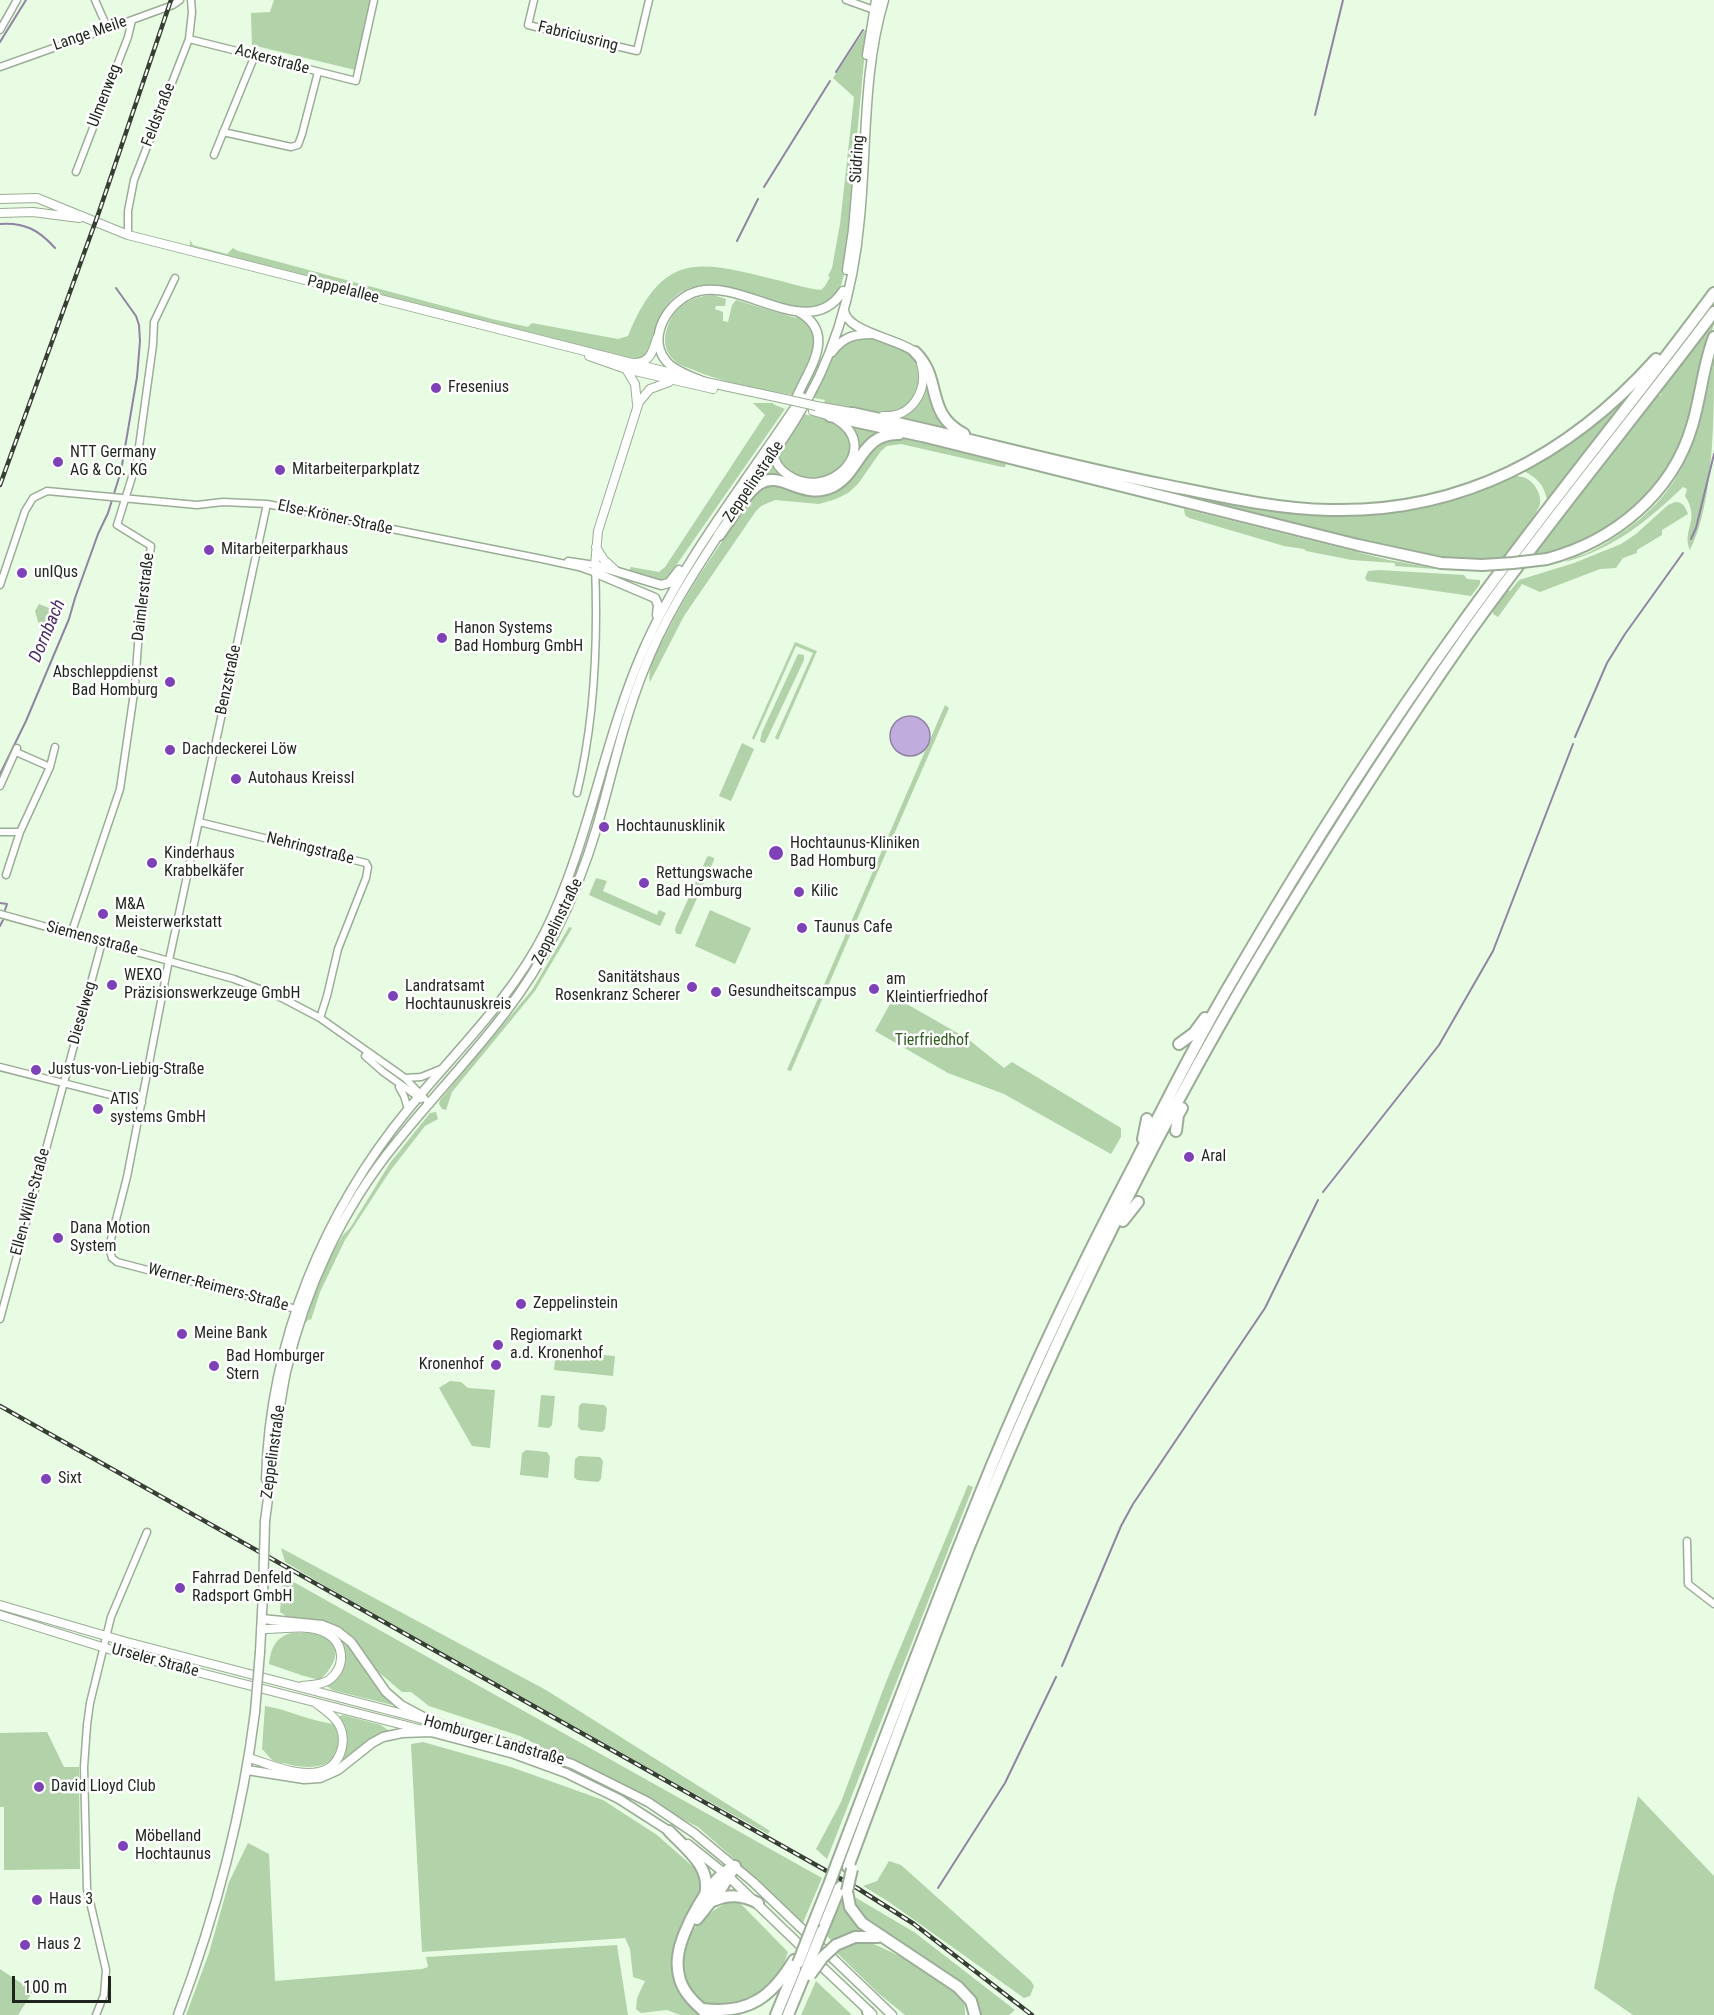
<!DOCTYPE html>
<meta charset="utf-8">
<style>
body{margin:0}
#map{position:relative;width:1714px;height:2015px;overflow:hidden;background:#e8fbe3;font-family:"Roboto Condensed",sans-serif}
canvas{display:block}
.scale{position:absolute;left:12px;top:1976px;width:99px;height:27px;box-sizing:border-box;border:3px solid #1e251c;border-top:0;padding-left:8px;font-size:18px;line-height:21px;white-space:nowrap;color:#1e251c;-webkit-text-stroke:4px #fff;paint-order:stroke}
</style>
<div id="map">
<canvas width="1714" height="2015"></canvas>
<div class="scale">100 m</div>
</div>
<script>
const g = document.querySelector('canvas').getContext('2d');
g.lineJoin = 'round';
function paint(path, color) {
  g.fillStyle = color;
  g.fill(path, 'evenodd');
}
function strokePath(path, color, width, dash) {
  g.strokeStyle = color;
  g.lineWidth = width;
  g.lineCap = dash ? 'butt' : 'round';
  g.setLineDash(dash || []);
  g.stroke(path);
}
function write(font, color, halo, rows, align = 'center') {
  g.font = font + ' "Roboto Condensed",sans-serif';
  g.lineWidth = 5;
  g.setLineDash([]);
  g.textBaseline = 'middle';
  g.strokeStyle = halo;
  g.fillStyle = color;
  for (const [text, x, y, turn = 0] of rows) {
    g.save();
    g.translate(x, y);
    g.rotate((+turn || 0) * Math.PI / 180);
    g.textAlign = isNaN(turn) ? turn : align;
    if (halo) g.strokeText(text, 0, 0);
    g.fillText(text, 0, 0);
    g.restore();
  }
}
const green = new Path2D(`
 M274 0H373L355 70 252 45 251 13 270 12Z
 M867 29 851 200C851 221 848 278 837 294 830 305 813 310 800 308 778 305 756 295 735 290 715 285 696 282 678 294 657 309 657 333 647 354L640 358H628L190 247V240L193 245 227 254 233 248 238 251 492 319 528 327 532 323 618 339 628 336C665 245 704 263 785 282 796 285 809 289 821 290L825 286 830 277 828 276 832 268 840 224 854 97 833 78 864 31Z
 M713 295 726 299 725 306H716L715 309 723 312V321L728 322 732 305 736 300 796 318 797 316C812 324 814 335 815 350H813L793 395C758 389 724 383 691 369 686 367 679 365 675 361 662 350 663 333 671 319 679 303 695 296 713 295Z
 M1714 323 1691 419 1676 457 1644 502 1607 531 1565 548 1534 555 1655 399 1659 395H1662L1660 393Z
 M864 337C879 340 896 344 908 353 929 370 919 406 894 412 873 417 845 407 824 403L825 400 814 398C822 381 829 353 845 342 850 339 858 338 864 337Z
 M1714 360C1714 417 1714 502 1690 550 1681 530 1701 521 1685 496L1687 489 1683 487C1646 522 1615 548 1565 562 1569 559 1578 556 1585 554 1596 549 1607 543 1617 536 1688 490 1697 437 1714 360Z
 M926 380 950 431 897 418C915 410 924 400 926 380Z
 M1634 389 1547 500C1544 484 1536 477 1522 470Z
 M753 403H773V404L785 409 668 577 660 581 629 571 631 567 659 572 665 567 765 415Z
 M803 414C817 417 830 418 842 427 863 443 843 473 823 478 808 482 795 474 783 468L777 455 779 448Z
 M847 423 887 431 838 480 757 482 771 460 790 478 834 480 857 441 855 433Z
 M896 439H906L1006 464 1005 467H1002L901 444 887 446 881 451 858 484 848 493 836 499 819 504 775 500 761 506 756 511 684 616 650 682C647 667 657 651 664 638 690 585 724 538 759 490L770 483 810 494C831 477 870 442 896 439Z
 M1514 476C1522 476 1529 478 1535 486 1538 491 1541 497 1540 504 1537 516 1510 548 1501 560L1443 559 1410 554 1189 499 1192 494 1372 512Z
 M1675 502C1683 502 1685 506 1688 514L1662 530V535L1637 550V553L1623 558 1616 568 1600 569 1540 592 1522 584 1498 617 1493 614V611L1507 590 1510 591 1519 580 1574 563 1621 544 1636 534 1668 505Z
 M1184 509 1389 560 1433 568 1462 571 1395 566V563L1352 560 1306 551 1304 549 1284 546 1189 518 1185 515Z
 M1379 570 1464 575 1467 579 1480 580V584L1471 596 1367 581 1365 578 1368 571Z
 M39 604 54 610 45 646 35 611Z
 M795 642 817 651 778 740 775 738 813 653 796 646 754 740 752 738Z
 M798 654 804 655V660L765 743H763L760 741 762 732Z
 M945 705 949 708 791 1071 787 1070Z
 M742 743 754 749 731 801 719 796Z
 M709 856 714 858V860L681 934H677L675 931 676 926 707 857Z
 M596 878 607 881 603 891 657 915 659 910 666 913 660 926 589 895Z
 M710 910 751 928 735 964 695 946Z
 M569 927 572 928 571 930 535 991 452 1092 446 1110 442 1109 439 1104 440 1100 532 990Z
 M898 999 968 1039 1004 1068 1012 1062 1121 1128V1137L1111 1154 1004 1094 948 1073 875 1031 890 1004Z
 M436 1112 438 1119 425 1126 390 1171 345 1240 320 1292 311 1320 309 1319 305 1324 311 1304 329 1259 343 1235 350 1228 390 1163 430 1113Z
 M556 1351 615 1356 613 1376 554 1370Z
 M450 1381 461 1382 468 1388 495 1390 490 1448 472 1446 439 1388Z
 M541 1395 555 1396 552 1425 549 1428 538 1427Z
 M582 1403 604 1405 607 1408 605 1429 602 1432 581 1430 578 1427 579 1406Z
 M526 1450 547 1452 550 1457 548 1478 520 1475 522 1453Z
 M579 1456 600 1457 603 1461 601 1479 598 1482 577 1480 574 1477 575 1459Z
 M968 1485 973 1487 827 1859 816 1849 841 1802 886 1682Z
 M281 1548 546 1690 770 1831 768 1834 423 1644 285 1562Z
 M283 1576 822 1878 802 1925 740 1864 698 1827 520 1736 429 1706 411 1692H402L375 1669 356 1642 341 1629 325 1621 286 1616 280 1612Z
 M291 1633C300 1633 311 1632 320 1635 346 1644 335 1666 320 1680L304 1676 269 1664C271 1648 275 1638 291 1633Z
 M336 1635C354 1647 361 1667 374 1683 380 1690 390 1696 392 1705L332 1690 327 1686V1684C346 1669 350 1656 336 1635Z
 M265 1706C289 1710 310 1721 334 1724 351 1761 323 1772 291 1765 285 1763 277 1763 272 1760 269 1757 265 1752 262 1749Z
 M343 1715 381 1725 389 1731 368 1741 335 1768C349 1750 352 1737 338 1717Z
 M47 1732 64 1767H79L80 1869 4 1870V1807H0V1733Z
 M423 1742 511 1767 603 1800 657 1835 698 1871C705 1888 696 1899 688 1914 674 1941 662 1977 686 2003 690 2007 696 2011 700 2015H680L667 2010 641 2013 636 2009 637 1998 645 1981 633 1977 630 1949 625 1938 422 1952 411 1744Z
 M1638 1796 1714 1876V2015H1633L1594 1988 1614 1893Z
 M248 1843 269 1854 275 1981 422 1969 428 1967 426 1957 617 1945 628 2015H186L209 1953 229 1882Z
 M889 1861 901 1865 1031 1981 1034 1986 1030 1996 1024 1998 889 1902 863 1886 877 1881Z
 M843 1893 872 1933C858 1932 844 1933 833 1942L826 1935Z
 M853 1896 914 1932 1015 2010 1009 2015H981L973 1995 923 1956 866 1918 854 1904Z
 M738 1901 788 1952C782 1971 772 1995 754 2005 748 2009 738 2007 732 2008 726 2008 719 2010 713 2008 676 1994 676 1943 702 1920 714 1910 723 1902 738 1901Z
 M865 1941C885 1947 955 1983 964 2001 965 2005 965 2011 965 2015H905L878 1993 837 1953C844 1944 854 1942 865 1941Z
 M0 1969 33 1991 18 2015H0Z
 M816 1981 852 2015H801Z`);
const water = new Path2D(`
 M890 736a20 20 0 1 1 40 0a20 20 0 1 1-40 0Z`);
const stream = new Path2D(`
 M0 42 26 0
 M836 72 863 30
 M1315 115 1343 0
 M764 187 830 81
 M0 224C24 222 39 230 55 248
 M737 241 758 199
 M1691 539 1696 528 1714 454
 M1575 737 1607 663 1625 634 1683 553
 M0 774 26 721 69 619 75 598 98 534 108 513 121 471 137 377 140 341 139 325 136 316 116 288
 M0 903 7 904 5 910
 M0 926 3 920
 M1323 1192 1439 1045 1493 951 1573 744
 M1062 1666 1121 1526 1133 1504 1265 1308 1318 1200
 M938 1888 1005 1783 1056 1677`);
const minor = new Path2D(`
 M95 0 107 27
 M534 0 528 25 637 51 649 0
 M846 0 874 10
 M0 30 17 0
 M189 39 356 81 374 0
 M0 67 132 20 173 5 180 0
 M223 132 291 147 298 145 302 134 318 72
 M214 155 255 55
 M76 172 128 37 132 20
 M128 231V211L134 180 189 39 192 12 191 0
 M267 504 169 960 127 1177 109 1247 112 1258 117 1262 300 1310
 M568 561 595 565C598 639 595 720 577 793
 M0 585 25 511 33 498 47 491 197 505 223 502 267 504 542 559 579 567 596 573
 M16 752 50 767
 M0 786 17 748
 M199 822 366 863 368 867 366 878 338 949 327 996 320 1018
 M0 832H20
 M6 875 20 832 50 767 55 747
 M0 914 234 979 282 998 320 1018 405 1078 430 1104
 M71 934 120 789 135 686 139 630 151 546 117 525 137 461 153 345 154 322 175 278
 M365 1056 382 1071 421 1099
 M0 1067 142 1103
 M405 1078 421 1077 441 1069
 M399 1087 404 1096 408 1109
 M0 1319 102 942
 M1687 1541 1688 1584 1714 1604
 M96 2015 104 1995 106 1970 87 1889 84 1767 87 1725 90 1703 111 1617 147 1532`);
const tertiary = new Path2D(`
 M0 199 37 198 128 235 687 377
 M0 213 33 212 79 218
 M589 356 626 369 713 389
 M636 363C651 362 653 350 657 338
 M626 369 635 384 637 404
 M701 381 785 399
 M816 406 856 413
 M813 411 830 416
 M883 416C912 418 929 390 921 363
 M596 547 604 560 615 570
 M595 565 598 531 639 402 650 389 669 382
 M0 1605 123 1641 426 1720
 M0 1615 115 1651 427 1731
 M261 1629C281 1630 308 1623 326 1633 345 1643 346 1667 329 1680 322 1685 311 1685 302 1686
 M249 1758C270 1764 296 1777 319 1772 340 1768 349 1741 338 1723 333 1715 325 1710 317 1704`);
const secondary = new Path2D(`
 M867 55 876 0
 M847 270 853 230 857 182
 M844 310C846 332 899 339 915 352
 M832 352C843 337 854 334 872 334
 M707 383C695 378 680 373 670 365 642 340 670 297 699 291 745 280 810 343 843 291
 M795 401C806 372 839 335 799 312
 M773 453C775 463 779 469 788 475 828 503 884 448 836 419
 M748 490C763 467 780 445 794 422 834 360 854 289 860 217 867 145 863 70 884 0
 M595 565 661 585 669 583 679 570
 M596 573 655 598 658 605 657 615
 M266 1479C270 1342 323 1212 410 1107 457 1050 511 999 545 932 589 843 603 743 642 653 682 560 747 481 802 397
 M265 1521C272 1472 276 1421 286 1372 305 1289 342 1209 396 1143 451 1074 515 1015 554 935 572 900 586 864 597 827 612 775 623 722 643 672 663 620 691 577 721 531
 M262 1619 322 1625 337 1631 351 1642 386 1692 401 1705 433 1722 531 1750 572 1764 648 1802 694 1833 753 1882 892 2015
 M260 1652 263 1593
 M247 1770 304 1779 320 1778 338 1770 372 1743 383 1737 402 1733 431 1732 514 1754 566 1773 619 1799 672 1833
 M688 1844 729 1877 807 1952
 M816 1961 872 2014
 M178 2015C215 1917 242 1816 255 1712`);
const motorway = new Path2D(`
 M915 352C943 379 924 413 964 434
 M852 413C957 435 1060 464 1165 485 1219 496 1275 509 1330 510 1462 513 1570 455 1656 359
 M830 416 922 436 1358 545 1441 563 1482 565
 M719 535C731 519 743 496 759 484 782 469 802 502 834 486 861 471 861 433 899 434
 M1547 559C1614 541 1672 494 1692 426 1701 397 1703 365 1714 337
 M1179 1044 1194 1033 1205 1018
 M1176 1131 1178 1115 1182 1108
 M1143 1139 1147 1119
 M1123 1221 1138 1202
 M669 1831C686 1849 712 1867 705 1895
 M837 1863C888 1730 938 1596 992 1465 1035 1361 1084 1260 1136 1161 1169 1096 1202 1031 1239 969 1308 851 1381 736 1461 625 1542 512 1631 405 1714 293
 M848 1867C888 1760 927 1653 969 1547 1057 1331 1160 1119 1282 920 1341 823 1403 727 1468 634 1546 524 1633 420 1714 312
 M847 1891 850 1907 862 1923 958 1987 971 2001 975 2015
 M713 1901C729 1894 742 1895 758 1903
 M697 1919 721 1889 735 1866
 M814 1922 830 1882
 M822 1931 840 1887
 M836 1945 855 1937H878
 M703 2009C750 2015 773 1995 794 1960
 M868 2012 870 2015
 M708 2015C697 2005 685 1995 680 1980 678 1973 677 1964 678 1957 680 1932 711 1875 735 1866
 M776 2015 795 1969
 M788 2015 806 1971`);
const rail = new Path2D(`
 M0 485 99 212 171 0
 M0 1406 857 1888 914 1924 1032 2015`);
const tertiaryBridge = new Path2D(`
 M785 399 816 406`);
const secondaryBridge = new Path2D(`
 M263 1593 265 1521
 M255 1712 260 1652`);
const motorwayBridge = new Path2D(`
 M1482 565 1513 563 1547 559
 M830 1882 837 1863
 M847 1891 852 1869
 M798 1963 814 1922
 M806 1971 822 1931
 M810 1975 823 1957 836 1945`);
const markers = [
 [436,388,6,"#7d42b8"],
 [58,462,6,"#7d42b8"],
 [280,470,6,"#7d42b8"],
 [209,550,6,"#7d42b8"],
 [22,573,6,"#7d42b8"],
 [442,638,6,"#7d42b8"],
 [170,682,6,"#7d42b8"],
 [170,750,6,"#7d42b8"],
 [236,779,6,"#7d42b8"],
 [604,827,6,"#7d42b8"],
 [776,853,8,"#7d42b8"],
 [152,863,6,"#7d42b8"],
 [644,883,6,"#7d42b8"],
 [799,892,6,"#7d42b8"],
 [103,914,6,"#7d42b8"],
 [802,928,6,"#7d42b8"],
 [112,985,6,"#7d42b8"],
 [692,987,6,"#7d42b8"],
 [874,989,6,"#7d42b8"],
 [716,992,6,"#7d42b8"],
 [393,996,6,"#7d42b8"],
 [36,1070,6,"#7d42b8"],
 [98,1109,6,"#7d42b8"],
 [1189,1157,6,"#7d42b8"],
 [58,1238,6,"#7d42b8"],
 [521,1304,6,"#7d42b8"],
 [182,1334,6,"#7d42b8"],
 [498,1345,6,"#7d42b8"],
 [496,1365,6,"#7d42b8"],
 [214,1366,6,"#7d42b8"],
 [46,1479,6,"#7d42b8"],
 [180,1588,6,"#7d42b8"],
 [39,1787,6,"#7d42b8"],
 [123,1846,6,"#7d42b8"],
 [37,1900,6,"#7d42b8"],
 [25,1945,6,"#7d42b8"]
];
const streetNames = [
 ["Lange Meile",90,34,-19],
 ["Fabriciusring",578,37,14],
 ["Ackerstraße",272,60,15],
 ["Ulmenweg",105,96,-69],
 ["Feldstraße",159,115,-69],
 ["Südring",858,159,-86],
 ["Pappelallee",343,290,14],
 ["Zeppelinstraße",754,482,-56],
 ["Else-Kröner-Straße",335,518,12],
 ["Daimlerstraße",144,597,-83],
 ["Benzstraße",229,680,-78],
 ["Nehringstraße",310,849,14],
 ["Zeppelinstraße",558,922,-64],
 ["Siemensstraße",92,939,15],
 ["Dieselweg",83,1013,-74],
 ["Ellen-Wille-Straße",31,1202,-75],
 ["Werner-Reimers-Straße",218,1288,15],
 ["Zeppelinstraße",274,1452,-82],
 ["Urseler Straße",155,1661,15],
 ["Homburger Landstraße",494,1741,16]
];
const poiNames = [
 ["Fresenius",448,388],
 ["NTT Germany",70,453],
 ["AG & Co. KG",70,471],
 ["Mitarbeiterparkplatz",292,470],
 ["Mitarbeiterparkhaus",221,550],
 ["unIQus",34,573],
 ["Hanon Systems",454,629],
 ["Bad Homburg GmbH",454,647],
 ["Abschleppdienst",158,673,"right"],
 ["Bad Homburg",158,691,"right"],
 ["Dachdeckerei Löw",182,750],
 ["Autohaus Kreissl",248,779],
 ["Hochtaunusklinik",616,827],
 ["Hochtaunus-Kliniken",790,844],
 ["Bad Homburg",790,862],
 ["Kinderhaus",164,854],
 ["Krabbelkäfer",164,872],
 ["Rettungswache",656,874],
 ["Bad Homburg",656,892],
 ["Kilic",811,892],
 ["M&A",115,905],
 ["Meisterwerkstatt",115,923],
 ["Taunus Cafe",814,928],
 ["WEXO",124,976],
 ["Präzisionswerkzeuge GmbH",124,994],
 ["Sanitätshaus",680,978,"right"],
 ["Rosenkranz Scherer",680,996,"right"],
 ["am",886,980],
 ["Kleintierfriedhof",886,998],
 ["Landratsamt",405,987],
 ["Hochtaunuskreis",405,1005],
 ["Gesundheitscampus",728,992],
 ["Justus-von-Liebig-Straße",48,1070],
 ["ATIS",110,1100],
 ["systems GmbH",110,1118],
 ["Aral",1201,1157],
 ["Dana Motion",70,1229],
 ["System",70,1247],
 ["Zeppelinstein",533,1304],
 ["Meine Bank",194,1334],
 ["Regiomarkt",510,1336],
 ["a.d. Kronenhof",510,1354],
 ["Bad Homburger",226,1357],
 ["Stern",226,1375],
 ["Kronenhof",484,1365,"right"],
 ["Sixt",58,1479],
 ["Fahrrad Denfeld",192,1579],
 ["Radsport GmbH",192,1597],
 ["David Lloyd Club",51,1787],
 ["Möbelland",135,1837],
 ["Hochtaunus",135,1855],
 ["Haus 3",49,1900],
 ["Haus 2",37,1945]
];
const parkNames = [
 ["Tierfriedhof",932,1041]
];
const waterNames = [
 ["Dornbach",48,631,-67]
];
paint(green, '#b2d2a9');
paint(water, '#c1acde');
strokePath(water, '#9084a4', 1.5);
strokePath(stream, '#9084a4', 2);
strokePath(minor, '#9bad96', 9);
strokePath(tertiary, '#9bad96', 10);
strokePath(secondary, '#9bad96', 11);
strokePath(motorway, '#9bad96', 14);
strokePath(minor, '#fff', 6);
strokePath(tertiary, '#fff', 8);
strokePath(secondary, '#fff', 8);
strokePath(motorway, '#fff', 10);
strokePath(rail, '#373f34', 4.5);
strokePath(rail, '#fff', 2, [7]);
strokePath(tertiaryBridge, '#9bad96', 10, []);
strokePath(secondaryBridge, '#9bad96', 11, []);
strokePath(motorwayBridge, '#9bad96', 14, []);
strokePath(tertiaryBridge, '#fff', 8);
strokePath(secondaryBridge, '#fff', 8);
strokePath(motorwayBridge, '#fff', 10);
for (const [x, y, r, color] of markers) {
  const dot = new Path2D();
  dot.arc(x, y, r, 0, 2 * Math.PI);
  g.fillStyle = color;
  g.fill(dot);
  strokePath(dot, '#fff', 2);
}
write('16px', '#1e251c', '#fff', streetNames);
write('16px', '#1e251c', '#fff', poiNames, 'left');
write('16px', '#2f5d1f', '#fff', parkNames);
write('italic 18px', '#4a2c6a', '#fff', waterNames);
</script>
